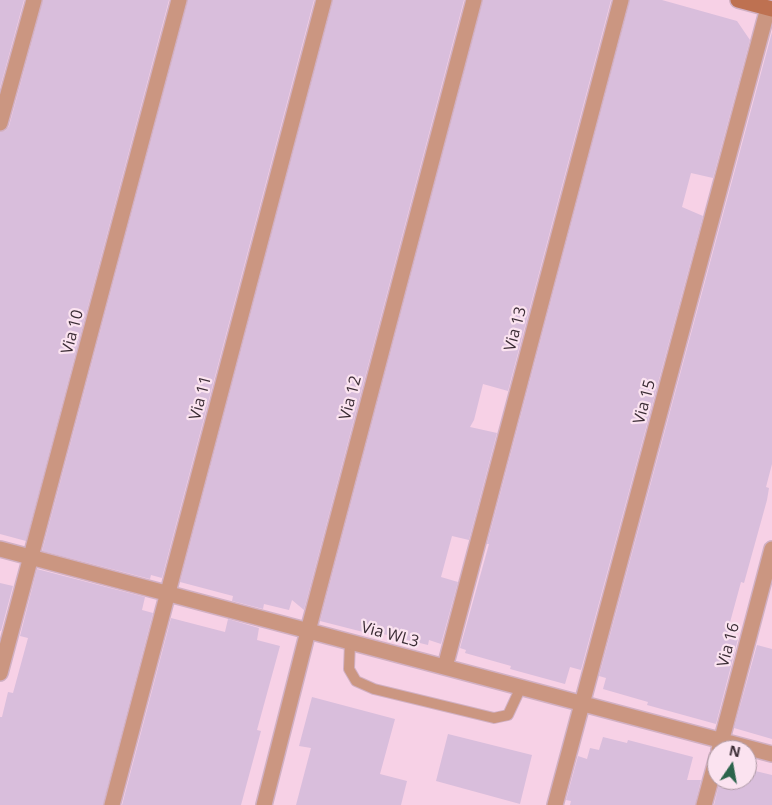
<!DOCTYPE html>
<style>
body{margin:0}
#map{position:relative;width:772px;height:805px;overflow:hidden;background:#f7d1e6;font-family:"Open Sans",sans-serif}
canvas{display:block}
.north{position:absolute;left:707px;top:740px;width:50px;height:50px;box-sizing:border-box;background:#fbe3f0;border:1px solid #ae9aa5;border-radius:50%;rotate:12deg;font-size:14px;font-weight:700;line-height:20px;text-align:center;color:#3b2d35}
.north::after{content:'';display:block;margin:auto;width:18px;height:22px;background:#2c644c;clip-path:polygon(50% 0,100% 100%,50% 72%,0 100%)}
</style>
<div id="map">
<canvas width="772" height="805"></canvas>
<div class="north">N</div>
</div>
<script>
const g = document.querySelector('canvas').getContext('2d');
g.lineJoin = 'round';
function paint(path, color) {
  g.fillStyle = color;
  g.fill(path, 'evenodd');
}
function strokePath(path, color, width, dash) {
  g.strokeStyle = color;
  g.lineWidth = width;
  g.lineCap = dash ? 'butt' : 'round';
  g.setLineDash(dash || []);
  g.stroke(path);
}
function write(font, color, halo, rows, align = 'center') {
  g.font = font + ' "Open Sans",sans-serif';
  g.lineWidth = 4.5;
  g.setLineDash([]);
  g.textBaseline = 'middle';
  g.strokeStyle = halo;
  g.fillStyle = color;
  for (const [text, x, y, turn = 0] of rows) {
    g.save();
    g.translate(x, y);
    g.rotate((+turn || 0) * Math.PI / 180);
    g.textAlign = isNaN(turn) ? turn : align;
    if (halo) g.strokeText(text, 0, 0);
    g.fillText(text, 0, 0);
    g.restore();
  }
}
const building = new Path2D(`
 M0 0H24L0 88Z
 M43 0H169L26 541 0 534V132L6 130 9 126Z
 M188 0H314L162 578 151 575 150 579 42 551Z
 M333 0H464L304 610 292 600 289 610 264 604 263 609 232 601 233 596 180 582Z
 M483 0H611L508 391 483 384 474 420 470 427 497 433 469 540 452 536 441 577 458 582 441 644 429 640 428 645 371 631V634L320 621Z
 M630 0H662L737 21 750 40 713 178 691 173 682 207 703 216 581 670 570 667 565 684 510 669 511 666 465 653 466 650 460 648 489 544H487Z
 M772 32V464L766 487 769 488 767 500 744 583 741 582 729 626 736 639H738L716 724 647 705 648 702 603 689 606 678 599 676Z
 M37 569 145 597 142 610 153 613 103 805H0V717H2L8 692 13 693 28 638 20 636Z
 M0 583 13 586 1 631H0Z
 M171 618 225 632 228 619 259 628 257 640 280 646 257 730 261 731 241 805H122Z
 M757 645 772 649V739L734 728Z
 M312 697 395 719 380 774 407 781 401 805H296L311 748 299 746Z
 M448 734 532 755 520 804 436 781Z
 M603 737 627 743 628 740 693 757 687 780H701L695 805H570L571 801 566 800 578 756 587 759 590 748 599 750Z
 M747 769 772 775V805H714L720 780H747Z`);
const lane = new Path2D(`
 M350 642 349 669 356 681 374 689 494 718 508 715 521 687`);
const street = new Path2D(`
 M0 123 34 0
 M0 549 772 754
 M445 667 621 0
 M0 673 179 0
 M719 750 772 549
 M112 805 324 0
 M264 805 308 631 474 0
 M555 805 768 8
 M704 805 717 757`);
const secondary = new Path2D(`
 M738 0 772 9`);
const streetNames = [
 ["Via 13",516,329,-75],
 ["Via 10",73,332,-75],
 ["Via 11",201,398,-75],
 ["Via 12",351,398,-75],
 ["Via 15",645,402,-75],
 ["Via WL3",390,635,15],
 ["Via 16",729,645,-75]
];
paint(building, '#d9bedc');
strokePath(lane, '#d1b0c3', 12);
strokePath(street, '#d1b0c3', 18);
strokePath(secondary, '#d1b0c3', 18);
strokePath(lane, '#cb9681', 10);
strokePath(street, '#cb9681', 15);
strokePath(secondary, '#be7151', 15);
write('16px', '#3b2d35', '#fbe3f0', streetNames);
</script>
